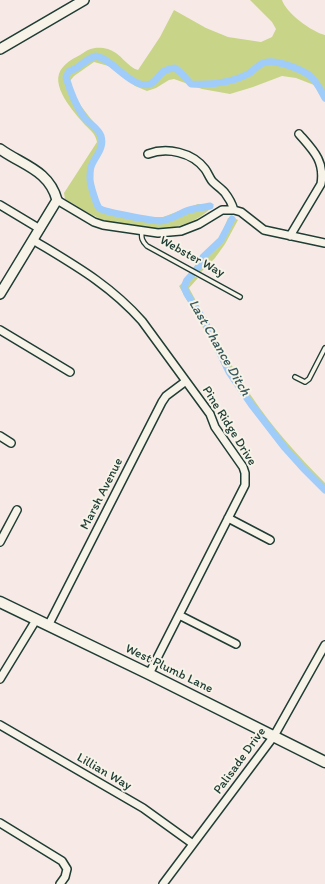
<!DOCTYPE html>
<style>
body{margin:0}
canvas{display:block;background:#f7e9e6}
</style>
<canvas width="325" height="884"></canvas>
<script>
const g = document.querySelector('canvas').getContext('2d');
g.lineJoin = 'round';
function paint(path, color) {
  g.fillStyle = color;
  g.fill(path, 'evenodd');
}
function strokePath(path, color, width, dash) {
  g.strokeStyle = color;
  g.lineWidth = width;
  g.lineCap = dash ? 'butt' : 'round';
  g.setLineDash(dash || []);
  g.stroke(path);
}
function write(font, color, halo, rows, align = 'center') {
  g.font = font + ' Itim,sans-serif';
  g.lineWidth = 4;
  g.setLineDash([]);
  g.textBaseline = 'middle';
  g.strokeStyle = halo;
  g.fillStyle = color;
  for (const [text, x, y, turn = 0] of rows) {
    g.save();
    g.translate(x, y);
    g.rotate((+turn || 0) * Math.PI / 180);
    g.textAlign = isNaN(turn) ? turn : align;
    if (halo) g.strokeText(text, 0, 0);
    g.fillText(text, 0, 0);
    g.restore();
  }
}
const green = new Path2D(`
 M250 0H282C286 13 312 32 325 35V102L314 85 296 78 282 76 253 87 230 94 202 89 174 79 169 80 156 88 147 91 135 86 112 67 94 62 74 76 70 81C74 102 90 116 102 133V150L93 164 92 171V184L99 206 106 210 148 217H163L198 204H214C204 219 179 228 162 229 150 229 118 225 106 221 92 216 79 207 65 199L64 193 97 142C95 133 91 131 85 125 75 113 47 84 63 67 67 62 74 58 80 55 89 48 97 46 108 49 121 53 127 67 138 70L160 37 174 10 206 28 228 37 261 42 272 37 276 29 272 22Z
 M228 218H234L238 220 225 244 215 258 200 273 193 268 219 241Z
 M192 275 198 278 189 288C209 325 228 362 252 397 273 428 298 456 325 483V493C263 434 221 360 179 286Z`);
const canal = new Path2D(`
 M210 206C201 208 193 208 184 212 176 216 170 220 161 221 154 221 103 212 99 208 96 204 90 184 90 179 90 176 90 170 91 167 94 157 105 149 101 136 98 128 88 123 83 116 75 104 70 91 66 77L69 71C80 69 84 59 96 56 100 57 104 59 107 61 118 68 136 89 150 84 161 80 156 70 175 68L182 74 191 84C210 85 231 83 248 74 253 71 258 65 263 63 274 58 300 69 309 75 317 81 321 91 325 98
 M232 219 221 240 203 257 197 269 187 280 184 287 187 294 205 322 229 372 251 404 285 448 303 468 325 490`);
const service = new Path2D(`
 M142 231C141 238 142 241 147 246L240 297
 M295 377 305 382 309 379 325 348`);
const minor = new Path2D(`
 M148 154C167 147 192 152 205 169 208 173 210 179 213 182 217 186 222 189 225 193 229 198 232 204 234 210
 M57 200 94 222 103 225 158 233 181 231 199 224 222 210H234L241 212 264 230 325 243
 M0 205 40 229
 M290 236 321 184C325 161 313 150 299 134
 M33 240C74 265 109 284 142 321L210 414 215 427 243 467 245 473V485L149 674
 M0 330 70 372
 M0 436 11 443
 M228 518 270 540
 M0 542 17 510
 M179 615 236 644
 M48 626 162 402 166 396 186 381
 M0 679 36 620
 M0 725 143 808 193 844
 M0 823 62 861 67 869 65 877 60 884
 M163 884 274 736 325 645`);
const tertiary = new Path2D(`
 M0 49 84 0
 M0 149C22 165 49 170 57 200L0 294`);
const secondary = new Path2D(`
 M0 602 149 674 325 762`);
const streetNames = [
 ["Webster Way",192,257,29],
 ["Pine Ridge Drive",229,426,58],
 ["Marsh Avenue",102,494,-63],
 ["West Plumb Lane",169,669,26],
 ["Palisade Drive",240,761,-54],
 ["Lillian Way",104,772,30]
];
const waterNames = [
 ["Last Chance Ditch",219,348,60]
];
paint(green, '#c8d588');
strokePath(canal, '#a0ccfa', 7);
strokePath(service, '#1f3d34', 6);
strokePath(minor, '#1f3d34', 10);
strokePath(tertiary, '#1f3d34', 12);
strokePath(secondary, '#1f3d34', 13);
strokePath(service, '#f7f3e8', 3.5);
strokePath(minor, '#f7f3e8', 7);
strokePath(tertiary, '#f7f3e8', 9);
strokePath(secondary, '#f7f3e8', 10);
write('13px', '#1f3d34', '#f7f3e8', streetNames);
write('italic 14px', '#395a5c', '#f7f3e8', waterNames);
</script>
